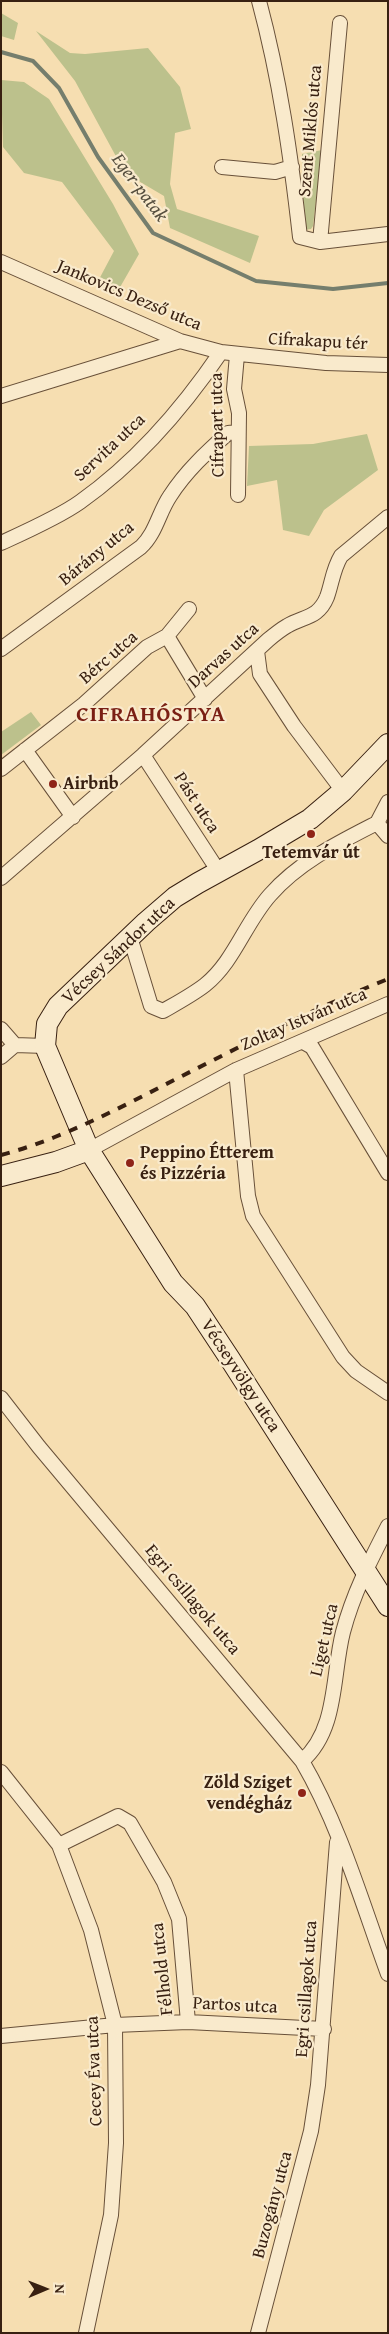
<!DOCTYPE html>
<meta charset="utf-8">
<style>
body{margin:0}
#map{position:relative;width:389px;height:2334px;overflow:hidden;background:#f6deb1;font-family:"Gentium Book Plus",serif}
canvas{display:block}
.frame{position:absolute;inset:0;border:2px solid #382011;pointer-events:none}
.north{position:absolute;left:20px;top:2264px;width:50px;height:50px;-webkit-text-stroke:4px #f9eacc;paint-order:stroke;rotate:89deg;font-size:14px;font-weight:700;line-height:20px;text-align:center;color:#382011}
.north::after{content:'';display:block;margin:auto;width:18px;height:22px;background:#382011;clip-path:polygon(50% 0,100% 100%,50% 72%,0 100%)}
</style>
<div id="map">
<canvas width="389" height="2334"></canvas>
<div class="frame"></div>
<div class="north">N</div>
</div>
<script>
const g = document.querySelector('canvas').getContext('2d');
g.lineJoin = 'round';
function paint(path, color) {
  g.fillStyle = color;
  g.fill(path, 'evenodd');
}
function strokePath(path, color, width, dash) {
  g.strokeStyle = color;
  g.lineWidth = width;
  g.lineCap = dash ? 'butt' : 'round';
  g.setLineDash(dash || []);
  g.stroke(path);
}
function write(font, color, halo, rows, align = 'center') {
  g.font = font + ' "Gentium Book Plus",serif';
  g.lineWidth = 4.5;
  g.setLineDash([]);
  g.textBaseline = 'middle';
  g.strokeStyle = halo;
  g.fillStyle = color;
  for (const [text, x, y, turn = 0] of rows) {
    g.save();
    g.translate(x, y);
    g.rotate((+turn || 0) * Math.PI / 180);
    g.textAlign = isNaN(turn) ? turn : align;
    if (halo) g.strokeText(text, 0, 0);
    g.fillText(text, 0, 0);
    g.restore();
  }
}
const green = new Path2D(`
 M1 13 18 23 14 40 1 36Z
 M36 31 70 53 85 54 148 48 180 87 191 129 175 133 170 184 177 209 259 236 250 263 170 228 164 196 125 173 75 81Z
 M1 80 24 82 49 99 113 204 139 254 115 296 96 285 114 251 62 182 24 173 3 147Z
 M322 150 313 226 311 229 304 230 302 154Z
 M367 434 378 470 324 510 309 536 283 530 277 480 247 486 249 446 313 444Z
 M31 712 41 725 1 755V732Z`);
const stream = new Path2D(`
 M1 52 33 61 59 88 98 157 153 233 256 281 333 289 388 283`);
const street = new Path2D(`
 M259 1C280 79 291 157 300 237L320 242 388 234
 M222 167 275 172 292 167
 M320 242 340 23
 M1 262 180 341 221 352 326 363 388 365
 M237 355 234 389 239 413 238 495
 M1 396 180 341
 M1 543C25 532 59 517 80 502 135 463 183 408 221 352
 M167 636 205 699
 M1 649 141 547C156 533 159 512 170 496 186 471 207 452 228 433L238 432
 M257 651 260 674 294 726 343 791
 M25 750 73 817
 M143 755 219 872
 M1 769 84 704 147 647 167 636 189 609
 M377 823 388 802
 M377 823 388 836
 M1 878 143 755 268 640C274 635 280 630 287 626 303 616 318 619 327 597 332 583 333 569 341 556L388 517
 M130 937 151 1006 163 1011C177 1003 192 995 205 985 234 962 245 923 270 895 299 862 338 843 377 823
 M1 1029 15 1045
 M303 1042 312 1047 388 1173
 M1 1057 15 1045 45 1046
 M236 1070 248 1196 253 1216 343 1357 356 1371 388 1393
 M89 1150 236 1070 388 1004
 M1 1398 39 1447 302 1761C340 1826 362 1903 388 1974
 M302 1761C338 1730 332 1675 343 1632 353 1594 370 1561 388 1526
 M1 1772 59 1845 91 1930 115 2025 116 2143 111 2215 86 2333
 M59 1845 118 1816 130 1823 164 1882 179 1919 188 2022
 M1 2036 115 2025 188 2022 324 2029
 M258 2333 311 2131 318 2085 337 1842`);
const secondary = new Path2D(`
 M388 744 343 791 310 819 258 850 198 883 175 897 146 922 58 1006 47 1024 45 1046 89 1150 173 1283 195 1306 230 1359 388 1606
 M1 1176 56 1162 89 1150`);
const rail = new Path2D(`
 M1 1155C65 1138 123 1106 182 1076 249 1042 317 1007 388 979`);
const markers = [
 [53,784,5,"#8f2418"],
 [311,834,5,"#8f2418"],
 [130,1163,5,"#8f2418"],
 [302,1793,5,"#8f2418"]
];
const streetNames = [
 ["Szent Miklós utca",311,131,-85],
 ["Jankovics Dezső utca",129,296,23],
 ["Cifrakapu tér",318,342,3],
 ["Cifrapart utca",218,425,-91],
 ["Servita utca",110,448,-43],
 ["Bárány utca",97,554,-39],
 ["Darvas utca",224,656,-42],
 ["Bérc utca",109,658,-41],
 ["Pást utca",196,803,57],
 ["Vécsey Sándor utca",119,951,-43],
 ["Zoltay István utca",304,1020,-23],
 ["Vécseyvölgy utca",240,1376,57],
 ["Egri csillagok utca",192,1600,50],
 ["Liget utca",325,1640,-77],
 ["Félhold utca",163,1969,-96],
 ["Egri csillagok utca",307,1989,-86],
 ["Partos utca",235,2006,3],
 ["Cecey Éva utca",95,2071,-92],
 ["Buzogány utca",273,2205,-75]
];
const poiNames = [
 ["Airbnb",63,784],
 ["Tetemvár út",311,853,"center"],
 ["Peppino Étterem",140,1153],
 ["és Pizzéria",140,1174],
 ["Zöld Sziget",292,1783,"right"],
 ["vendégház",292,1804,"right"]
];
const waterNames = [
 ["Eger-patak",139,188,53]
];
const districtNames = [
 ["CIFRAHÓSTYA",151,715]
];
paint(green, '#bcc18c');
strokePath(stream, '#757e6d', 4);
strokePath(street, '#685039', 16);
strokePath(secondary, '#382011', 22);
strokePath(street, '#f9eacc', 14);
strokePath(secondary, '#f9eacc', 20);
strokePath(rail, '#382011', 4, [9, 9]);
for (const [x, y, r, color] of markers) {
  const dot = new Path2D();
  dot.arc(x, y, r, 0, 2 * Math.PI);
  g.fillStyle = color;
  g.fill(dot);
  strokePath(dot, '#f9eacc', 2);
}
write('18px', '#382011', '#f9eacc', streetNames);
write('bold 18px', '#382011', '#f9eacc', poiNames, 'left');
write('italic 19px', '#564f3f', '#f9eacc', waterNames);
g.letterSpacing = '1px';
write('bold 22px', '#7a1f14', '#f9eacc', districtNames);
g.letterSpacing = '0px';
</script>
